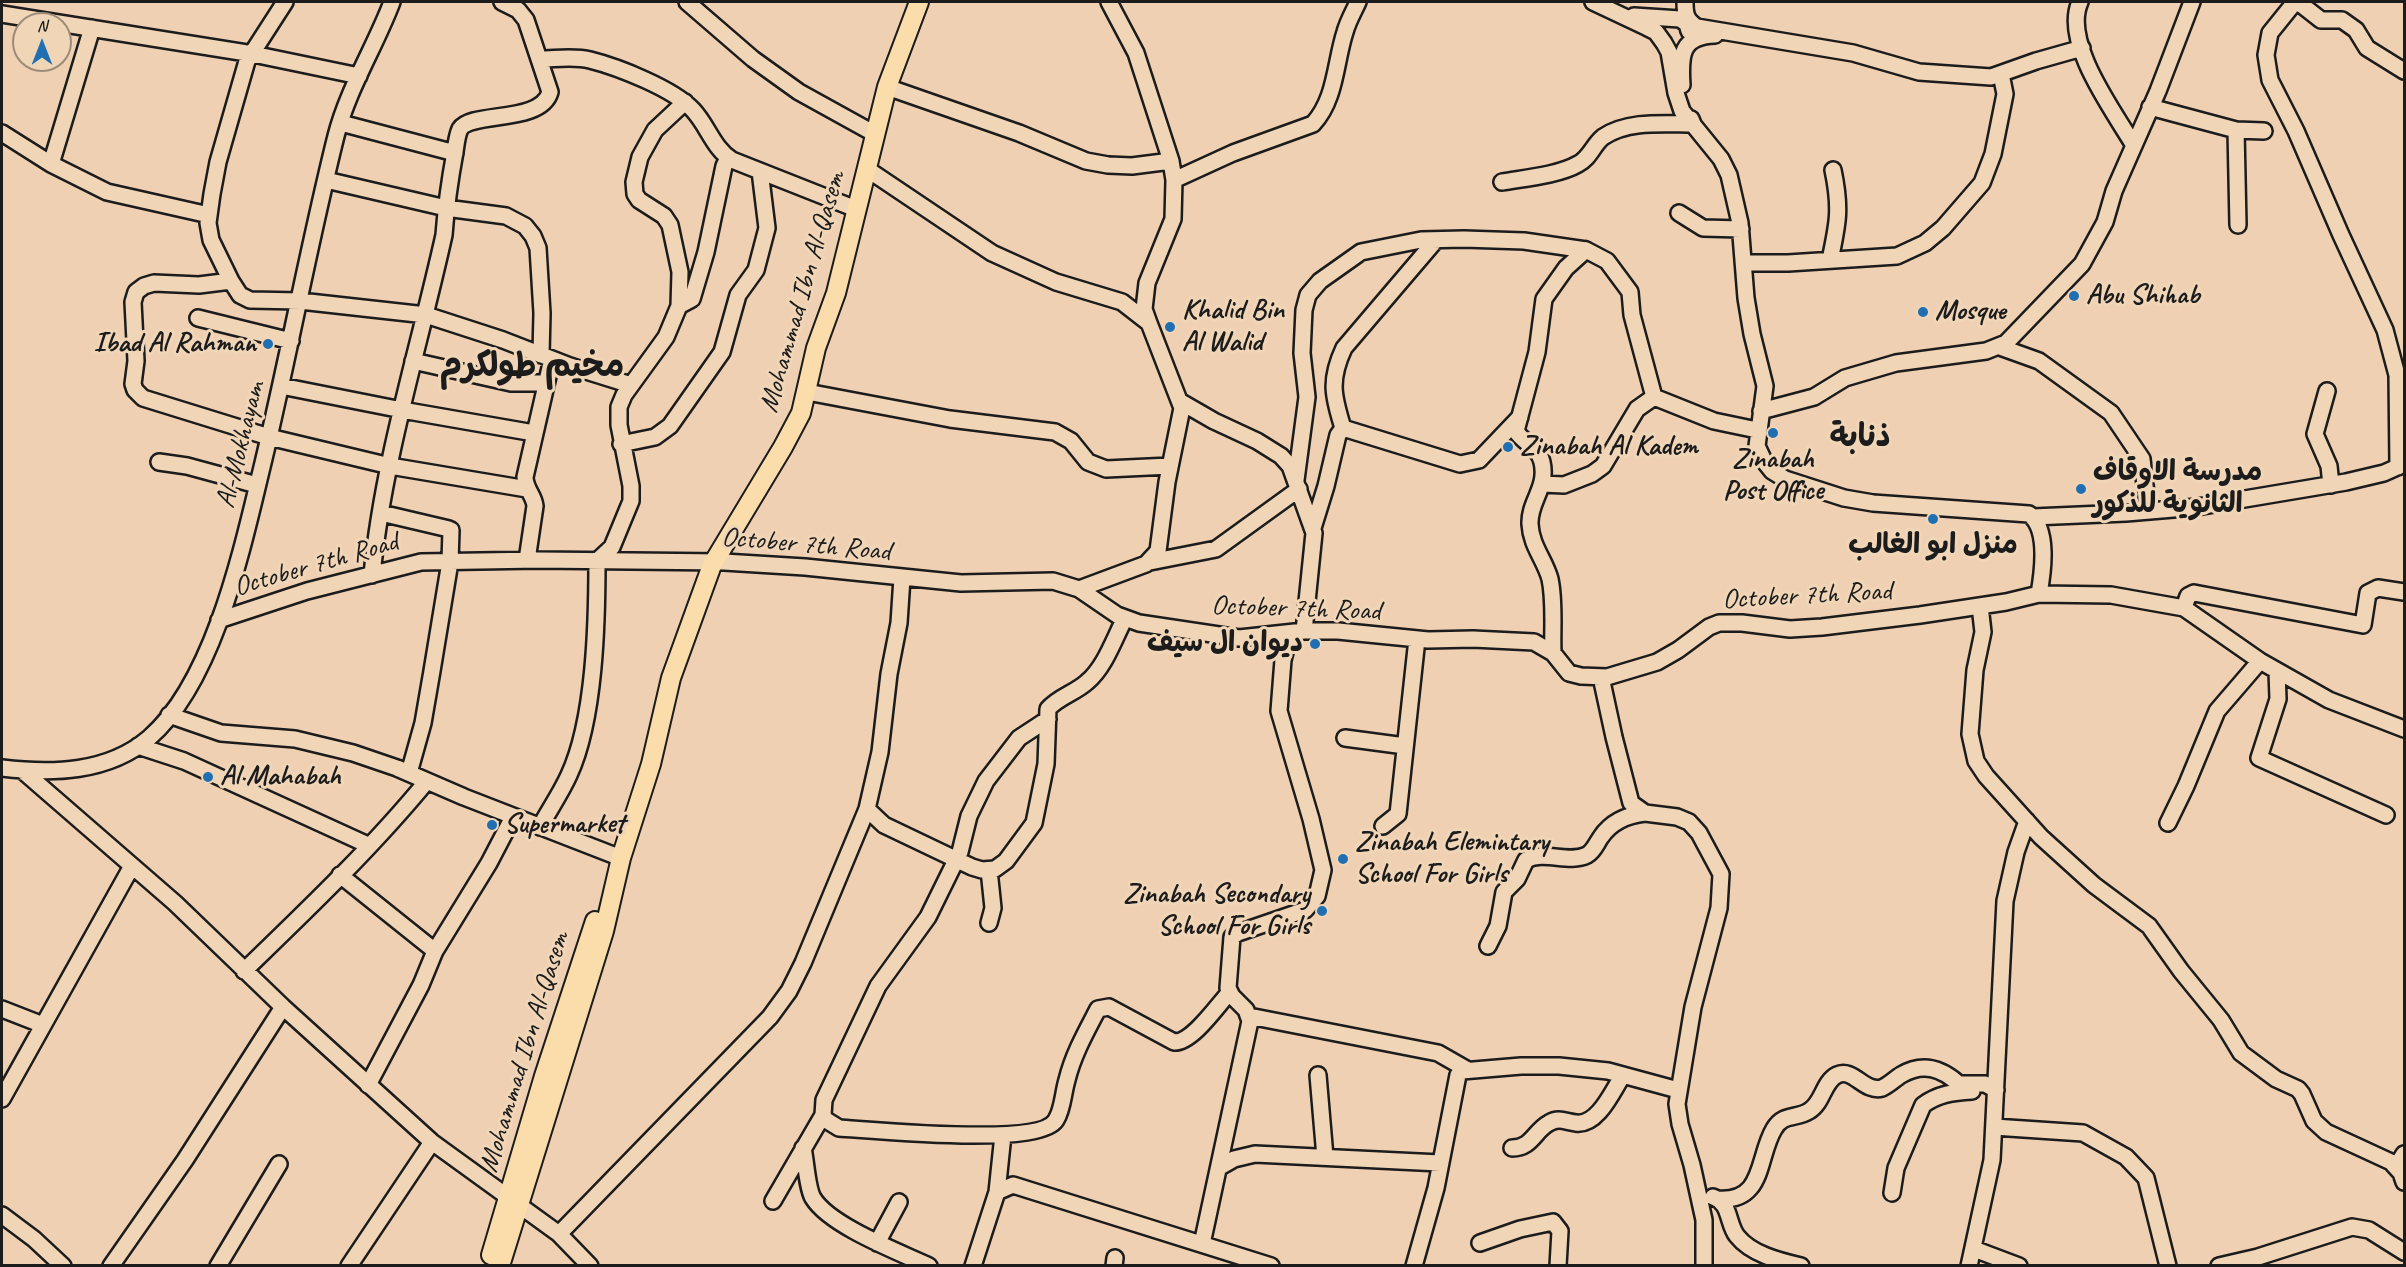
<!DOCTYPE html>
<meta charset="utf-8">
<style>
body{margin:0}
#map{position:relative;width:2406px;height:1267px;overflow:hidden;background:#efd0b2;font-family:Caveat,sans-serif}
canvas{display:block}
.frame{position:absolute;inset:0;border:3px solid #1c1c1c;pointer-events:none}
.north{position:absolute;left:12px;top:12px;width:60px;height:60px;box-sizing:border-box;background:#f0d5b7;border:2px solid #9b8b79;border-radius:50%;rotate:0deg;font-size:16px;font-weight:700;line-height:24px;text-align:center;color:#1c1c1c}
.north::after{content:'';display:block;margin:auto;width:21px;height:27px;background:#1f6fb2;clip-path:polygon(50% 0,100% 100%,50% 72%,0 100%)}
</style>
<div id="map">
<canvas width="2406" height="1267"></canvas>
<div class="frame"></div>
<div class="north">N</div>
</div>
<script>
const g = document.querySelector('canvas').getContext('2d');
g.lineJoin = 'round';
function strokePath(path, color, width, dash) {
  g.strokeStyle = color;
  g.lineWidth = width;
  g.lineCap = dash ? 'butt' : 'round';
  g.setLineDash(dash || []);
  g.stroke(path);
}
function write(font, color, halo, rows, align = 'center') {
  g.font = font + ' Caveat,"Playpen Sans Arabic",sans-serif';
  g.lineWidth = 6;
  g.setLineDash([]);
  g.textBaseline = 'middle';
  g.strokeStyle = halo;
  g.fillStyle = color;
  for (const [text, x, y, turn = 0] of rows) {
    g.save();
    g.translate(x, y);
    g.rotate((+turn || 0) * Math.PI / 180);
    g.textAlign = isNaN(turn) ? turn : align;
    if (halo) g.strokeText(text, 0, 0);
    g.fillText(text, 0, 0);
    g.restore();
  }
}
const minor = new Path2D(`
 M285 2 247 61 218 162 212 194 208 223 211 240 231 281 240 295 250 300 300 301 426 315 503 340 570 366 631 385
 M687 2 753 59 799 92 875 134
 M1109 2 1136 53 1171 161 1174 180 1173 219 1147 283 1144 309 1149 323
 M1593 2 1646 27 1656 32 1664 43 1669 52 1676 93 1682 111 1721 159 1729 175 1740 223 1746 298 1752 334 1765 386 1757 446 1764 461 1772 471 1785 479 1844 498 1873 503 2029 514C2049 529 2043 571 2039 594
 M1685 2C1685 14 1686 20 1697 27L1853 53 1919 72 1991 77 2036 61 2082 48
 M2080 2C2062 42 2113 110 2133 144
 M2295 2 2270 33 2266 55 2270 80 2296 131 2341 235 2385 330 2397 375 2398 467
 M2298 2 2321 20H2342L2356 30 2367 48 2404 71
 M2 14 253 54 359 76
 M1634 16 1680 19 1687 24 1689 31
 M540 59C555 59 575 56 590 60 618 67 674 89 693 110 708 126 713 148 732 160L856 209
 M1682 85C1680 55 1681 36 1715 35
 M887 87 1019 133 1086 161 1108 165 1132 166 1171 161
 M2150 107 2236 130 2264 131
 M341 123 455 153
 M2236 130 2238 225
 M2 133 51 164 107 192 209 215
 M51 164 92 28
 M867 169 992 253 1056 282 1122 302 1149 323 1182 408 1167 482 1158 551 1146 564 1079 589
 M326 180 446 208 506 216 525 226 533 236 538 248 542 313 541 355
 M1174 180 1233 153 1313 124C1336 99 1335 63 1345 32 1348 21 1354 11 1358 2
 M1502 182C1525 178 1559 175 1578 164 1590 158 1593 145 1603 137 1628 120 1664 124 1693 124L1691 119
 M1679 213 1703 228 1741 229
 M1830 260C1838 223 1841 208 1833 170
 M1744 263H1788L1897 256 1925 243 1943 228 1982 183 1993 154 2005 94 2001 74
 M231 281 199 285 154 283 144 286 136 292 133 302 136 361 133 384 135 390 143 398 269 437 390 466 527 489
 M679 306 692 299 706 252 724 166 728 158
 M198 318 291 341
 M2000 347 2039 361 2111 413 2142 459 2148 511
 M413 361 511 383H545
 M281 386 402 410 534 433
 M2327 391 2315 434 2329 466 2331 485
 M807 392 950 419 1055 432 1071 441 1088 462 1106 469 1170 466
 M1181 402 1214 421 1257 441 1281 456 1290 466 1314 533 1304 631
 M1761 411 1814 397 1845 378 1896 363 1986 351 2006 343 2082 264 2105 222 2114 191 2158 91 2192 2
 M1343 428C1333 396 1329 380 1344 348L1436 240
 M621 444 655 437 670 426 722 352 738 295 756 270 767 228 760 171
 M159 462 187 466 257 485
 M1296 480 1307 397 1302 353 1304 310 1308 295 1320 281 1361 252 1421 240 1464 239 1524 241 1586 250
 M1542 484 1564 485 1592 474 1603 466 1637 409 1654 397
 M381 513 449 529
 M2033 517 2126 513 2197 507 2346 482 2384 473 2404 464
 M1313 528 1326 486 1338 435 1343 428 1460 464 1479 460 1520 417
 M527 560 535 506C534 495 525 489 525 477L552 359
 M1150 562 1216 549 1299 489
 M372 575C383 460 419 348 444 235 446 207 450 179 455 152 456 145 457 135 460 129 471 111 541 124 550 92L526 20 518 10 502 2
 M1980 606 1983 632 1975 670 1970 734 1976 761 1986 776 2041 837 2094 885 2149 926 2181 971 2221 1020 2241 1053 2276 1079 2298 1089 2302 1094 2314 1121 2326 1132 2391 1162 2401 1173 2404 1182
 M2184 608 2188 596 2194 593 2363 625 2368 593 2378 588 2404 592
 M219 620 307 591 421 562 538 560 724 562 805 567 961 583 1053 581 1079 589 1117 615 1139 623 1239 638 1304 631H1338L1428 640 1473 639 1534 642 1553 653 1569 673 1581 676 1607 677 1657 662 1678 650 1709 627 1719 623H1742L1790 629 1822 627 1920 615 2006 602 2039 594 2111 595 2184 608 2260 661 2329 700 2404 729
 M1553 653C1552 629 1555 602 1550 579 1545 560 1531 546 1530 524 1529 501 1548 488 1542 462 1538 446 1523 443 1516 431L1537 352 1544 299 1566 268 1586 250 1607 261 1630 292 1632 315 1654 397 1714 421 1757 430
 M2277 671 2278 699 2259 758 2386 815
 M1601 677 1614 737 1631 803 1645 813 1677 817 1689 822 1699 833 1721 874 1719 908 1693 1007 1677 1104 1680 1124 1692 1165 1704 1220V1266
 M169 715 221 733 295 739 353 753 397 768 464 797 621 858
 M1048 719 1019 738 986 781 969 816 960 852 928 917 878 986 824 1100 823 1115 826 1120 839 1128C873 1130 1040 1147 1056 1120 1063 1109 1063 1093 1067 1080 1073 1055 1086 1032 1098 1009L1109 1007 1174 1042C1192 1043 1217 1006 1229 993
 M1345 738 1405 746
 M138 746 184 761 368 845
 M2 768C52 774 108 773 149 738 215 681 243 545 263 463 289 354 309 244 336 136 348 89 375 47 392 2
 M23 771 175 903 283 1007 432 1142 559 1234 590 1266
 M409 773 423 723 432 671 450 562 451 530
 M867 809 884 825 972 867 982 870 995 869 1006 861 1034 823 1046 764 1048 709C1058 697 1075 693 1087 682 1105 667 1114 639 1125 618
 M2168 823 2186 786 2217 711 2260 661
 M1383 826 1398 814 1417 639
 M540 827C549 810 561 793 569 775 595 719 597 622 597 561L612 547 631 501V486L619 425V407L624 395 666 337 679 306 680 272 670 225 664 216 639 200 635 194 634 182 640 157 655 130 685 102
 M989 870 993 908 989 923
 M340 875 435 951
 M1488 946 1498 926 1504 892 1517 879 1526 860C1544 850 1569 864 1587 855 1594 851 1596 844 1601 837 1611 822 1627 815 1645 813
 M244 971C307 910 371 849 427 781
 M2 1009 43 1025
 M1249 1016 1438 1053 1466 1069
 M1318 1075 1325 1157
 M368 1085 421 985 435 951 489 863 513 817
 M2 1099 132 866
 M1994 1127 2083 1133 2126 1157 2146 1178 2168 1266
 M803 1148C806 1161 807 1188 813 1198 830 1226 899 1252 929 1266
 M1512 1148C1532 1148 1534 1131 1549 1123 1559 1117 1566 1122 1576 1123 1598 1126 1613 1090 1623 1075
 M1220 1167 1234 1159 1255 1154 1440 1163
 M2396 1167 2404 1154
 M997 1192 1003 1135
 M1892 1193 1896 1168 1923 1105C1938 1094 1953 1092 1972 1091
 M1713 1197C1731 1203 1727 1223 1737 1236 1751 1254 1779 1261 1801 1266
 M1717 1199C1765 1203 1757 1157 1774 1129 1783 1113 1797 1119 1809 1111 1823 1103 1823 1082 1837 1075 1853 1067 1864 1093 1882 1088 1889 1085 1896 1078 1901 1075 1923 1062 1941 1068 1959 1084H1985L1996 1090
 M773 1201 823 1115
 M2 1215 34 1239 63 1266
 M559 1234 770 1017 789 991 803 963 867 809 880 752 889 674 899 623 902 578
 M877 1243 899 1202
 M1480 1243 1520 1229 1553 1222 1560 1231 1558 1266
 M1202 1244 1250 1021 1246 1010 1232 996 1228 988 1232 937 1238 933 1305 910 1317 896 1323 870 1311 819 1279 711 1283 660 1290 633
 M1974 1249 2019 1266
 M111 1266 185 1160 283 1007
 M218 1266 279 1164
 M349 1266 432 1142
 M973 1266 997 1192 1013 1185 1271 1266
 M1114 1266 1115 1258
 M1414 1266 1436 1188 1458 1075 1462 1071 1521 1066H1559L1608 1071 1678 1090
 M1969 1266 1992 1160 2005 901 2016 852 2027 821
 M2219 1266 2258 1257 2352 1227 2369 1230 2404 1252`);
const major = new Path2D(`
 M491 1255 544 1076 595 921
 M500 1266 604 931 621 858 651 764 671 678 712 565 783 447 801 413 816 348 836 293 887 87 919 2`);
const markers = [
 [2074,296,6,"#1f6fb2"],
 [1923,312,6,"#1f6fb2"],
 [1170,327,6,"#1f6fb2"],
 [268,344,6,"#1f6fb2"],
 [1773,433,6,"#1f6fb2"],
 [1508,447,6,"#1f6fb2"],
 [2081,489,6,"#1f6fb2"],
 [1933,519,6,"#1f6fb2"],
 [1315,644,6,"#1f6fb2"],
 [208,777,6,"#1f6fb2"],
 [492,825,6,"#1f6fb2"],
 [1343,859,6,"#1f6fb2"],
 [1322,911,6,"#1f6fb2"]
];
const streetNames = [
 ["Mohammad Ibn Al-Qasem",803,292,-74],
 ["Al-Mokhayam",241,445,-76],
 ["October 7th Road",806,545,5],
 ["October 7th Road",316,565,-16],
 ["October 7th Road",1807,596,-3],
 ["October 7th Road",1296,609,2],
 ["Mohammad Ibn Al-Qasem",525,1052,-73]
];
const poiNames = [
 ["Abu Shihab",2086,296],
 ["Khalid Bin",1182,311],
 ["Al Walid",1182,343],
 ["Mosque",1935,312],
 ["Ibad Al Rahman",256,344,"right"],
 ["Zinabah Al Kadem",1520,447],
 ["Zinabah",1773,460,"center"],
 ["Post Office",1773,492,"center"],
 ["مدرسة الاوقاف",2093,473],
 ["الثانوية للذكور",2093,505],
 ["منزل ابو الغالب",1933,546,"center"],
 ["ديوان ال سيف",1303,644,"right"],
 ["Al Mahabah",220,777],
 ["Supermarket",504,825],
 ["Zinabah Elemintary",1355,843],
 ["School For Girls",1355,875],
 ["Zinabah Secondary",1310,895,"right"],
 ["School For Girls",1310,927,"right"]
];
const quarterNames = [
 ["ذنابة",1860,438]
];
const districtNames = [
 ["مخيم طولكرم",532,367]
];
strokePath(minor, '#1c1c1c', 20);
strokePath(major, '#1c1c1c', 22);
strokePath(minor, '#f0d5b7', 15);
strokePath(major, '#faddab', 18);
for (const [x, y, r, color] of markers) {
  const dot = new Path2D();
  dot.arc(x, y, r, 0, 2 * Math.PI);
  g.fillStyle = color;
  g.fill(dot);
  strokePath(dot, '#f0d5b7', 2);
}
write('28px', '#1c1c1c', '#f0d5b7', streetNames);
write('bold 28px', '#1c1c1c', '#f0d5b7', poiNames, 'left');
write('bold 32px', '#1c1c1c', '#f0d5b7', quarterNames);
write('bold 34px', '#1c1c1c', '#f0d5b7', districtNames);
</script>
